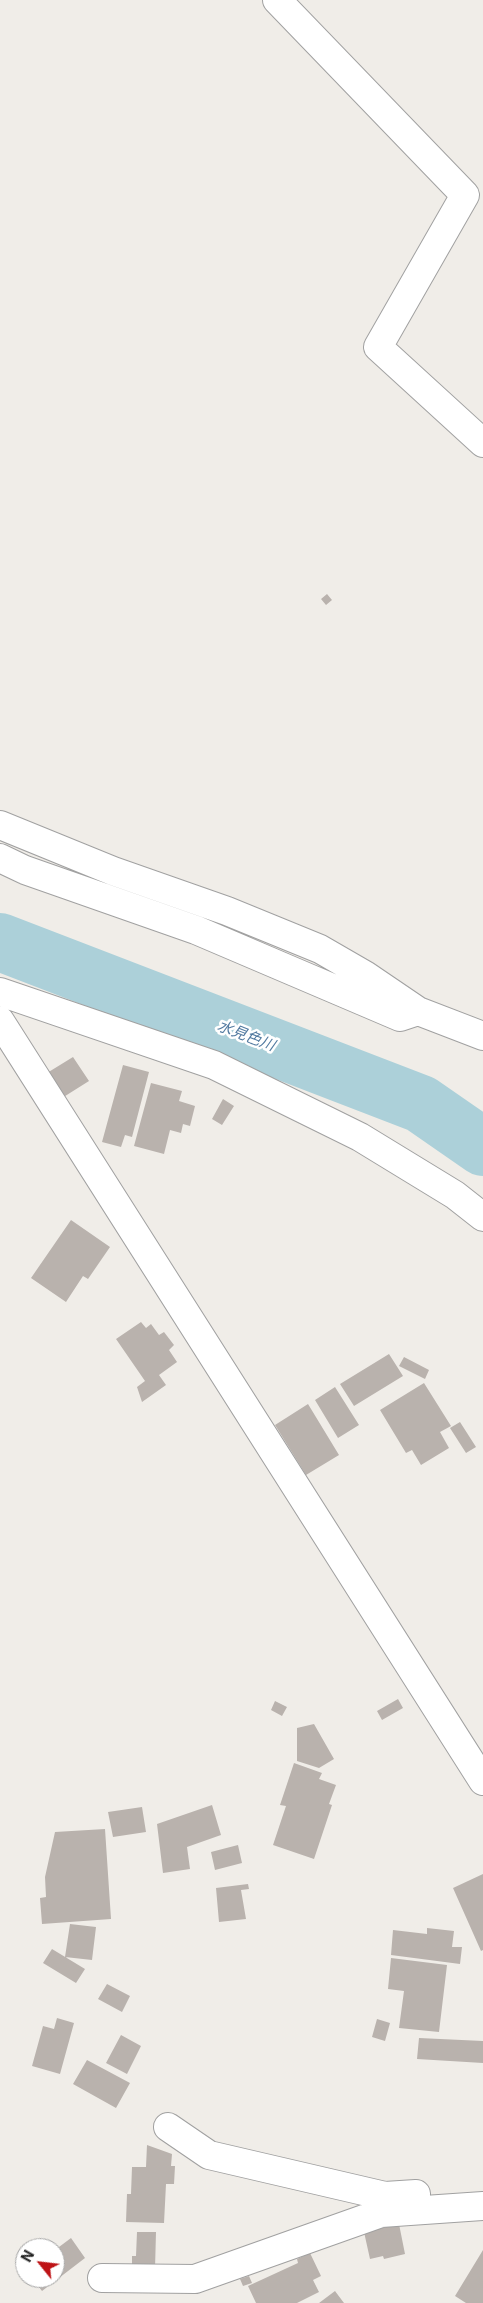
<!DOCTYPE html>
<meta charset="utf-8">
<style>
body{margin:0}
#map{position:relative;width:483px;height:2303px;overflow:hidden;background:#f0ede8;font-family:Inter,sans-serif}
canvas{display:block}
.north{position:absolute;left:15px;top:2238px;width:50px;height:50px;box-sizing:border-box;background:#fff;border:1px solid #a6a6a6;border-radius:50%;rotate:299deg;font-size:14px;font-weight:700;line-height:20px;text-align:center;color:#202020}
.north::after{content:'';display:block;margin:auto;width:18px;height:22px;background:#be1316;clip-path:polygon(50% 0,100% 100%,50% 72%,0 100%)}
</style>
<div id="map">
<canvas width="483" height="2303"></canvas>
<div class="north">N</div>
</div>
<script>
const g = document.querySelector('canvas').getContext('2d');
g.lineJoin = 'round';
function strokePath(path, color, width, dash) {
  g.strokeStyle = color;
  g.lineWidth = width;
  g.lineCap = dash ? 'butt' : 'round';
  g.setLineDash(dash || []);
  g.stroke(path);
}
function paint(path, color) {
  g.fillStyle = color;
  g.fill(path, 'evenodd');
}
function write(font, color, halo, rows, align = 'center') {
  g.font = font + ' Inter,"Noto Sans JP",sans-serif';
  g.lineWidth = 5;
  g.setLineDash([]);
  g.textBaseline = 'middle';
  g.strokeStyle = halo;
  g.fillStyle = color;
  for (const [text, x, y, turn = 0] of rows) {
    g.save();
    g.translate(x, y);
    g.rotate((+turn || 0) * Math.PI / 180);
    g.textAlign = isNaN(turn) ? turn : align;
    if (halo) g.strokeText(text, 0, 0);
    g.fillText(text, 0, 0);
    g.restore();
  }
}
const river = new Path2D(`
 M0 942 421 1104 483 1147`);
const building = new Path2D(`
 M327 594 332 600 326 605 321 599Z
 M73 1057 89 1081 62 1098 47 1073Z
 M123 1065 149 1072 132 1137 125 1135 121 1147 102 1142Z
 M151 1083 182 1091 179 1101 195 1106 190 1126 183 1124 181 1133 170 1130 164 1154 134 1146Z
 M223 1099 234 1106 222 1125 212 1119Z
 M71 1220 110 1247 88 1279 83 1276 66 1302 31 1278Z
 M141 1322 146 1328 151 1324 159 1335 164 1332 174 1345 169 1350 177 1362 159 1375 166 1385 142 1402 137 1387 145 1381 116 1339Z
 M389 1354 403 1376 354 1406 340 1384Z
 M404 1357 429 1370 425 1379 399 1366Z
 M424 1383 451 1426 440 1432 449 1448 421 1465 412 1450 406 1453 380 1410Z
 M335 1387 359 1425 338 1438 315 1400Z
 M308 1404 339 1455 306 1475 275 1425Z
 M460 1422 476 1447 466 1453 450 1428Z
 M398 1699 403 1708 382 1720 377 1711Z
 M275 1701 287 1707 282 1716 271 1710Z
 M314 1724 334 1759 319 1768 297 1761V1728Z
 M294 1763 322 1773 319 1779 336 1785 329 1804 332 1805 314 1859 273 1845 286 1806 280 1805Z
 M212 1805 221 1835 187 1847 190 1869 163 1873 157 1824Z
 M142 1807 146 1832 113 1837 108 1812Z
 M105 1829 111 1919 42 1924 40 1898 46 1897 45 1877 55 1832Z
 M238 1845 242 1863 215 1870 211 1852Z
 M483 1874V1950L481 1951 453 1888Z
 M248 1884 249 1889 241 1890 246 1919 219 1922 216 1888Z
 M70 1924 96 1927 92 1960 65 1957Z
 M427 1928 454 1931 452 1947H462L460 1964 391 1955 393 1930 427 1934Z
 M52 1949 85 1969 76 1983 43 1963Z
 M391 1958 447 1965 439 2032 399 2028 404 1991 388 1989Z
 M107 1984 130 1996 122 2012 98 1999Z
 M57 2018 74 2023 60 2074 32 2066 43 2026 54 2029Z
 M377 2019 390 2023 385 2041 372 2037Z
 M121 2035 141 2046 127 2074 106 2063Z
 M419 2038 483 2041V2063L417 2059Z
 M87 2060 130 2083 116 2108 73 2084Z
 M147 2145 172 2154 171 2166H175L174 2184H166L164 2223 126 2222 127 2194H131L132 2167H146Z
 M399 2224 405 2254 384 2259 383 2256 370 2259 364 2232Z
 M137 2232H156L155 2269H132V2256H136Z
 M71 2238 85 2258 42 2291 32 2278H55V2250Z
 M483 2250V2303H466L455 2296Z
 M310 2253 321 2276 313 2280 319 2292 297 2303H256L248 2286 298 2263 297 2259Z
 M249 2276 252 2283 243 2286 240 2279Z
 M335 2291 344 2303H319Z`);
const minor = new Path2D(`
 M277 0 465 195 378 347 483 443
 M0 825 113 871 227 911 320 949 365 975 418 1011
 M0 858 25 870 196 930 400 1017 418 1011 483 1036
 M0 992 214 1065 360 1137 455 1195 483 1217
 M0 1021 483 1781
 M168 2127 209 2155 385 2196 416 2194
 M102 2278 195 2279 381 2213 483 2206`);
const waterNames = [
 ["水見色川",246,1036,21]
];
strokePath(river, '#acd0d9', 58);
paint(building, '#b9b2ad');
strokePath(minor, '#a1a1a1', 30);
strokePath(minor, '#fff', 28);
write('italic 15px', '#527aa0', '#fff', waterNames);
</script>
